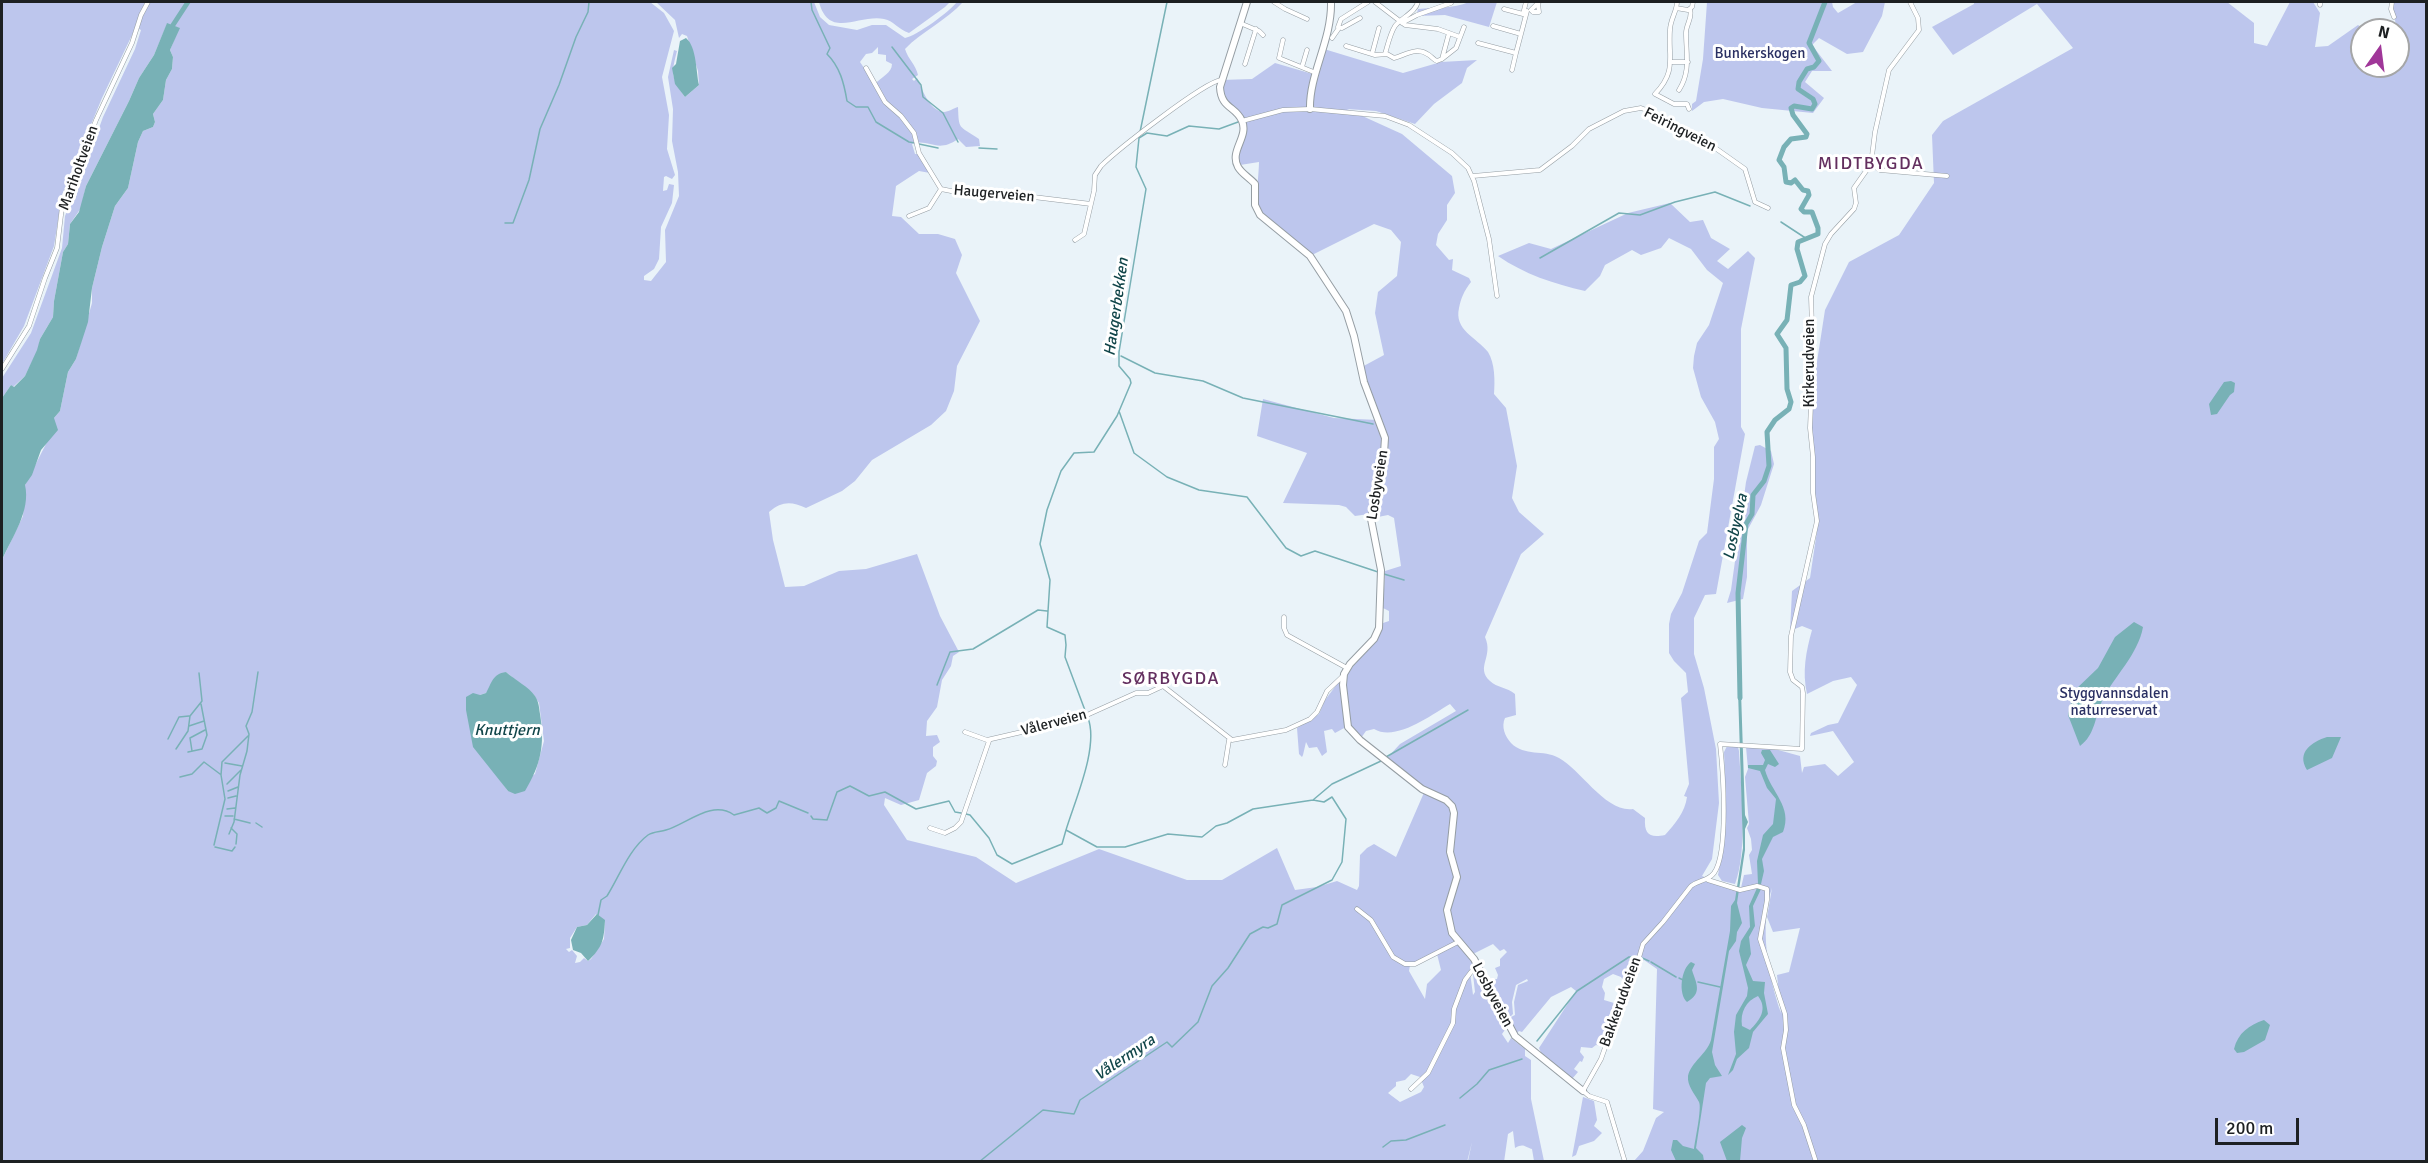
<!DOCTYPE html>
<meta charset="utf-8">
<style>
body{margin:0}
#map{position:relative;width:2428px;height:1163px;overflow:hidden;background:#eaf3f9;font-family:Signika,sans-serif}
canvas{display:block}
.frame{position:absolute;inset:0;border:3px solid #1d2022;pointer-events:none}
.north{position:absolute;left:2350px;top:18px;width:60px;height:60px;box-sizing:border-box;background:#fff;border:2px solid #a5a6a7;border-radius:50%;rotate:14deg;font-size:16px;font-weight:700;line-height:24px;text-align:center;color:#1d2022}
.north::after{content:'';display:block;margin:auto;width:21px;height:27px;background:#a03799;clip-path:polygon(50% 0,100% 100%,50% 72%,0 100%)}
.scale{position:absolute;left:2215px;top:1118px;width:84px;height:27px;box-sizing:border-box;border:3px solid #1d2022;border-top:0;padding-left:8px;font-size:18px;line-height:21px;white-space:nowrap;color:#1d2022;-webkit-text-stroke:4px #fff;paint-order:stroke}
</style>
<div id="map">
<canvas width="2428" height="1163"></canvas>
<div class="frame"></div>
<div class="north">N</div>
<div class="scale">200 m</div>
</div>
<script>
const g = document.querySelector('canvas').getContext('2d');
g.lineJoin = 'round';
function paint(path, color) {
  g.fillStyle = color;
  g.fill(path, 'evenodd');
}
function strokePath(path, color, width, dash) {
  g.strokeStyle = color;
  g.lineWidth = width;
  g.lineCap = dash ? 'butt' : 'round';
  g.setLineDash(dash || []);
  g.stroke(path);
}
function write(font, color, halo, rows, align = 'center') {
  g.font = font + ' Signika,sans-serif';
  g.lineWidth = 6;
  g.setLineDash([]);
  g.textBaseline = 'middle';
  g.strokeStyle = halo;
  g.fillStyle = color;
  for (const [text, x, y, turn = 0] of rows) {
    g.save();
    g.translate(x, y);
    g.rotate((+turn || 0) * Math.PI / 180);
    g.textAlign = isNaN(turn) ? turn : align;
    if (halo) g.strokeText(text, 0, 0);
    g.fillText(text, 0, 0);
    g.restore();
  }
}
const green = new Path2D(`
 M2 2H145L133 33 102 98 62 195 54 246 24 326 2 364Z
 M150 2H650L664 13 674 31 662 77 669 115 667 149 675 175 672 179 666 176 664 177 663 191 667 190 669 184 674 185 672 203 661 227 659 259 654 269 644 276V280L651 281 666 262 665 230 679 196 678 172 672 141 673 109 668 77 674 50 677 51C671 74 671 77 685 97L699 85 698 71 687 36 682 34 679 38 675 20 656 2H814L820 17 829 25 857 30 872 25H886L905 38C917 36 950 11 957 2H963C947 20 921 32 905 49 908 59 916 65 918 75L912 79 914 81 917 78C922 88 929 111 944 112 948 112 954 108 958 107 959 130 958 125 979 139L980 146 966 147 958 139C937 154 929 138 912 144L915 154H918L930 173 919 171 896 186 892 216 901 217 919 234H938L955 239 962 255 956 273 980 321 957 366 954 391 946 411 931 425 872 460 855 481 842 491 806 508C791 501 782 501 769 512L773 540 785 587 804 586 839 571 866 569 917 554 940 616 959 652 953 656 951 666 942 680 937 707 927 721 926 736 937 735 940 742 933 747V756L937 761 936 766 927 773 919 800 901 805 885 798 884 805 907 840 976 857 1016 883 1099 849 1187 880H1222L1277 848 1295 890 1317 887 1337 881 1357 890 1359 886 1360 855 1367 848 1374 844 1396 857 1426 788 1387 758 1400 744 1456 711 1450 704C1431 715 1396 742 1374 729L1366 731 1361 738 1346 727 1335 733 1332 729 1324 731 1327 752 1322 756 1317 747 1309 748 1306 742 1303 755 1302 757 1299 754 1297 728 1319 714 1325 700 1338 683 1345 682C1353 656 1379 650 1383 623L1389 621V611L1383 608 1385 571 1401 566 1394 518 1388 515 1373 518 1369 514 1355 516 1346 507 1339 505 1283 503 1307 453 1257 436 1263 399 1334 418 1378 420 1360 368 1384 355 1375 313 1378 292 1397 276 1401 242 1391 230 1374 224 1310 256C1297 244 1262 220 1257 204 1256 200 1259 170 1259 162L1240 165 1234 158 1244 122 1223 104 1221 80 1252 79 1275 63 1316 75 1324 49 1403 73 1441 62 1477 60 1467 68 1462 83 1434 104 1415 124 1376 111 1347 109 1402 134 1452 176 1455 193 1447 205V220L1438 234 1436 245 1449 260 1453 259 1452 270 1469 278 1471 282C1464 291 1461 298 1459 308 1454 330 1476 337 1488 352 1495 363 1495 381 1494 394L1506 408 1517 466 1512 498 1519 512 1544 534 1521 554 1485 637C1494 657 1475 667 1490 681 1497 688 1507 687 1515 694L1516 715 1505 718C1501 727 1505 736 1511 743 1525 757 1543 749 1559 758 1581 770 1606 813 1633 809L1645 818C1644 835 1650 838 1665 835 1675 824 1685 812 1687 797L1684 796 1689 784 1681 698 1688 692 1686 673 1674 661 1669 653V624L1671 614 1682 593 1699 541 1707 533 1714 479V447L1719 439 1715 422 1701 397 1693 368 1694 356 1697 343 1709 325 1723 283 1707 270 1691 249 1669 238 1661 248 1641 255 1632 250 1605 265 1600 276 1585 291C1554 284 1524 274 1498 256L1529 243 1551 249 1628 213 1670 203 1690 222 1703 220 1711 238 1730 249 1717 261 1728 269 1748 251 1755 258 1741 329V427L1745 434 1716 594 1705 595 1694 618V654L1704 688 1716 749 1719 803 1712 859 1702 876 1740 892 1744 875 1752 874 1749 855 1752 850 1751 839 1747 828 1749 824 1745 777 1748 769 1746 747 1771 748 1800 756 1802 773 1804 767 1825 764 1838 776 1854 762 1833 731 1810 736 1811 733 1828 725 1838 723 1857 685 1851 677 1833 681 1807 694C1802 671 1806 652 1812 630L1802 626 1790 631 1792 591 1810 578 1817 531 1810 407 1825 310 1849 262 1899 235 1934 183 1932 135 1943 121 2073 48 2037 4 1953 55 1932 27 1974 4V2H2227L2254 23V43L2267 46 2290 2H2313L2320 13 2315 47 2328 46 2358 25 2365 30H2362V66H2398V30H2385L2396 26 2392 2H2426V1161H1634L1643 1151 1656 1118 1664 1112 1653 1109 1657 969 1644 960 1635 973H1633L1627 985 1621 977 1613 974 1604 979 1602 987 1605 993 1604 1000 1614 1003 1618 1001 1619 1004 1603 1047 1596 1045 1592 1048 1581 1047 1580 1052 1584 1057 1582 1062 1580 1061 1574 1069 1578 1072 1572 1079 1542 1055 1539 1048 1576 991 1571 987 1551 997 1522 1032 1519 1031 1516 1034 1507 1019 1515 1015 1514 1002 1518 985 1528 981 1527 979 1516 985 1512 1002 1513 1014 1510 1017H1505L1486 980 1497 979 1498 975 1495 968 1500 966V959L1507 952 1504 949 1500 951 1493 944 1469 956 1476 968 1470 972 1473 995 1475 992 1473 974 1477 970 1507 1027 1502 1034 1508 1043 1511 1038 1525 1049V1056L1531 1060V1099L1544 1161H1534L1532 1149C1524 1147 1524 1143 1515 1148L1513 1131 1508 1134 1504 1162 1468 1161 1472 1142 1467 1162 2 1161V560L23 516 25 485 47 442 54 418 60 411 68 372 76 359 92 303V288L102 247 115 206 128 188 138 142 143 131 153 127 155 122 153 114 163 100 166 80 172 69 173 57 170 50 179 28 167 24 154 55 139 78 129 101 86 186 81 208 70 224 68 244 63 252 54 301 53 317 40 339 38 350 25 376 13 387 11 385 2 398V378L31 333 62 248 65 216 73 198 74 186 93 145 103 117 135 49 141 30 139 29 142 14ZM878 47V54L886 55V61L892 64C892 73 881 77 875 84L860 62 866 54 872 53ZM506 672 534 695 539 703 544 741 535 774 508 791 491 767 480 695 486 693ZM1772 888 1767 917 1773 932 1800 928 1789 972 1777 975 1781 1013C1768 976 1759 926 1772 888ZM596 914 605 922 604 939 591 959 588 961 584 958 580 962 575 963 577 956 572 950 569 952 566 949 570 948V938L577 927 587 925ZM1437 954 1441 970 1427 984 1425 999 1409 971 1410 965ZM1411 1074 1420 1077 1424 1087 1421 1092 1400 1102 1388 1093 1396 1086V1082L1405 1080Z
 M819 2H950L945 7 909 33C899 30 894 21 884 19 859 14 829 40 819 2Z
 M1469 2H1497L1489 27 1445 15 1416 16 1418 9C1435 7 1453 9 1469 2Z
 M1707 2H1832L1833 7 1838 13 1857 2H1885L1882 16 1863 52 1847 54 1819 38 1812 45 1832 71H1812L1805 82 1824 98 1813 113 1762 108 1723 99 1704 102 1692 111V104L1696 101 1703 59Z
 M1760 445 1771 451 1774 464 1761 505 1747 531V577L1743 599 1727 603 1731 590 1746 482 1755 446Z
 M1727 746 1738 747 1739 751C1741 787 1748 851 1735 884L1722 881 1718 875 1724 841 1726 806 1724 752Z
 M1583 1097 1594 1101 1597 1120 1594 1126 1602 1133 1594 1141 1579 1146 1576 1155 1572 1157Z`);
const water = new Path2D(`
 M167 23 180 28 170 50 173 57 172 69 166 80 163 100 153 114 155 122 153 127 143 131 138 142 128 188 115 206 102 247 92 288 88 322 76 359 68 372 60 411 54 418 58 430 41 450 32 475 25 485C31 511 12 537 2 560V398L11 385 14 387 25 376 37 350 40 339 53 317 54 301 63 252 68 244 70 224 79 212 86 186 129 101 139 78 154 55Z
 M686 38C697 47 696 73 699 85L685 97 675 84 672 68 676 64 680 41Z
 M2231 381 2235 383 2234 392 2230 395 2217 414 2211 415 2209 404 2224 382Z
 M2134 622 2143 627C2138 655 2114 676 2102 701 2095 717 2095 735 2080 746L2068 715 2074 691 2098 668 2115 637Z
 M506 672C515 680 529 687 535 696 539 702 539 708 540 714 545 745 541 764 525 791L515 794 508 791 473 747 466 710V697L473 693 480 695 486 693C492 683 492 674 506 672Z
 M1738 691H1741L1745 815 1748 822 1745 829V850L1737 903 1742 923 1737 932 1736 941 1729 951 1712 1052 1715 1065 1722 1076 1710 1078 1706 1083 1696 1148 1703 1155 1704 1161H1676L1671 1150 1673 1140H1677L1683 1146 1694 1149C1695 1140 1702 1108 1699 1102 1695 1094 1687 1086 1688 1076 1691 1062 1707 1054 1711 1040L1730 931 1731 906 1735 900 1743 848Z
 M2327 737H2341L2332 758 2307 770C2296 752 2312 742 2327 737Z
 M1762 750H1770L1779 764 1775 767 1768 764 1765 770C1771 792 1793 807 1783 832L1773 837 1762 859 1764 871 1761 884H1758L1757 861 1763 835 1773 824 1776 799 1767 788 1760 771 1748 768V765H1763L1765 760 1761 753Z
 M1757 888 1761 889 1753 906 1755 926 1749 937 1751 954 1746 965 1753 981 1765 982 1764 993 1768 1014 1753 1032 1749 1048 1737 1059 1733 1070 1728 1075 1736 1054 1734 1032 1736 1015 1747 996 1748 988 1739 951 1741 941 1750 927 1749 906ZM1758 996C1768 1009 1760 1020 1750 1030L1742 1026C1740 1012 1746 1001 1758 996Z
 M597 914 605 920C604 939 603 947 588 961L581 953 573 950 571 940 577 927 587 925Z
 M1691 962 1695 964 1692 970C1696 983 1703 993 1687 1002 1678 994 1681 969 1691 962Z
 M2264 1020 2270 1025 2265 1040 2244 1052 2237 1053 2234 1049C2238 1033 2249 1025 2264 1020Z
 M1742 1125 1746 1128 1742 1138 1740 1161H1727L1720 1142Z`);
const stream = new Path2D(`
 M811 2 812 10 830 48 827 54C840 67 844 83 847 101L856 107H868L876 122 909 142 915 143
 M892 47 921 85 923 97 943 113 958 142
 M1140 132 1167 2
 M1139 138 1147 133 1167 136 1189 126 1219 129 1238 122
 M919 144 938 148
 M979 148 997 149
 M1781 222 1807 239
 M505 223H513L529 180 540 129 559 85 576 37 588 12 589 2
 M1540 258 1619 213 1640 215 1675 202 1715 192 1750 206
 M1121 356 1155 373 1203 381 1243 398 1373 424
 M1119 411 1134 453 1167 477 1199 490 1247 497 1286 548 1301 556 1315 551 1378 572
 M1384 574 1404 580
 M937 685 950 652 973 649 1038 610 1047 611
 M1086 713 1065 657 1066 645 1065 635 1047 627 1050 580 1040 544 1047 510 1061 471 1074 453 1094 452 1117 416 1131 383 1130 379 1119 366V352L1146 189 1136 167 1139 138
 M1088 718C1099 747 1075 800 1066 830L1097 847H1125L1168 834 1202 837 1216 826 1227 823 1253 809 1313 800 1332 784 1381 761
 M189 726 204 721
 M168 739 179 717 189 716
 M176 749 188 731 190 716 202 701 199 673
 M192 751 190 738 205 730
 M188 752 202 749 207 735 201 704
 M1386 757 1468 710
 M225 763 242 766
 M180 777 192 774 204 762 220 774
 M227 784 241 770
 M228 791 238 787
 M228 798 236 796
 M227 809 235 808
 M966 814 970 815 989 838 997 855 1012 864 1062 844 1066 830
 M225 816H233
 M811 816 813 819 827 820 837 792 850 786 869 796 885 792 916 809 949 801 955 812 961 813
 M234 819 250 823
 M256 823 262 827
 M231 828 237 834 236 844
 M229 834 234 822 240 775 247 751 249 734 246 726 252 712 258 672
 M214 845 225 799 221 775 222 762 248 736
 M215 847 232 851 235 847
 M598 915 601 900 607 896C619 877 629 849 648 835 654 831 660 832 666 830 687 824 712 799 734 815L759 808 767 813 776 808 779 801 808 813
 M1651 962 1676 977
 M1679 978 1683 980
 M1698 982 1720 987
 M1537 1041 1577 991 1629 957H1640L1649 961
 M1460 1098 1477 1084 1489 1070 1522 1059
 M1383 1147 1391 1141 1406 1140 1445 1125
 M979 1162 1043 1110 1074 1114 1080 1100 1167 1042 1172 1047 1198 1022 1212 986 1228 968 1250 934 1263 927 1268 928 1277 924 1282 905 1332 880 1342 862 1346 819 1332 797 1324 802 1313 800`);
const river = new Path2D(`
 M173 25 188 2
 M1740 698 1738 593 1746 524 1752 514 1753 495 1764 481 1769 466 1767 432 1775 420 1789 409 1791 402 1787 389 1786 348 1777 334 1787 320 1791 285 1800 282 1805 276 1797 249 1798 242 1818 234V228L1812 212H1804L1801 209 1809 195 1808 191 1803 190 1795 180 1791 183 1786 182 1784 167 1779 160 1784 147 1791 139 1806 137 1807 134 1793 115 1791 108 1794 106 1812 109 1815 104 1813 99 1798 89 1799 82 1807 69 1814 67 1819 61 1809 43 1825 2`);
const minor = new Path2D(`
 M1274 2 1285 9 1307 19
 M1375 2 1405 25 1438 29 1460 37
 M1677 2C1677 11 1670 20 1670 30 1668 58 1677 71 1655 94L1674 104H1687L1689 109
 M2392 2 2391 9 2394 17
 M1538 4 1539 12H1533L1531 10 1539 2
 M2320 5V2
 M1676 8 1688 10 1692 7 1693 2
 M1504 9 1523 14 1526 2
 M1360 18 1342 28 1338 27 1341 19 1368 2
 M1240 23 1259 31 1263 35
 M1402 23 1417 15 1451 3
 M1493 26 1521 34 1527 11
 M1332 38 1339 28
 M1283 40 1279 58 1316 73
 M1478 43 1516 53 1521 34
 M1346 46 1375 55 1387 54 1394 58C1406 55 1416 46 1429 55 1432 57 1434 60 1437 61L1442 59 1449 33
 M1372 54 1379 28
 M1385 54C1388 44 1390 34 1395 26 1402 17 1415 13 1418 2
 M1442 59 1456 48 1464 27
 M1671 62H1688
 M1245 64 1256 29
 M1302 67 1307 50
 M866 68 885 102 901 116 914 133 919 153 941 189
 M1512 70 1516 53
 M1679 90C1691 71 1686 54 1686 33 1686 24 1693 18 1690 9
 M1242 121 1283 110 1310 109 1385 116 1409 125 1452 153 1468 168 1474 181 1489 239 1497 296
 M1871 164 1880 170 1947 176
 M1473 176 1540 170 1572 146 1589 129 1624 111 1641 108 1657 114 1711 145 1745 169 1755 202 1768 208
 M909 216 929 208 941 189 966 194 1017 195 1091 204
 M1075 240 1084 234 1094 191 1095 175 1101 166C1117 150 1204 82 1221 80
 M2 369 29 326 45 278 57 248 62 207 69 184 79 166 96 120 132 43 141 15 148 2
 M1284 617V628L1287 635 1347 668
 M965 732 987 740 1078 719 1136 693H1148L1163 686 1232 740 1286 730 1310 719 1317 712 1327 691 1344 675
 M1225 765 1229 740
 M930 828 945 833 955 828 961 822 989 741
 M1708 880 1740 890 1757 886 1767 889V900L1760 939 1785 1014 1786 1030 1783 1048 1794 1105 1804 1125 1816 1162
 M1357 909 1371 920 1393 957 1405 964H1415L1458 942
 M1411 1089 1428 1073 1453 1023 1454 1009 1465 980 1471 972 1478 968
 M1625 1162 1607 1102 1589 1096 1583 1091 1601 1059 1621 1003 1635 971 1643 944 1663 922 1691 886C1699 880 1708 881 1714 873 1729 852 1723 770 1720 744L1802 749 1803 693 1802 687 1793 680 1790 672 1791 636 1817 521 1813 493V457L1810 428 1813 356 1811 297 1825 244 1831 234 1854 209 1856 203 1854 188 1871 164 1875 132 1889 70 1919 30 1918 18 1910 2`);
const major = new Path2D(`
 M1247 2 1220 87C1221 109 1236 106 1242 121 1249 137 1229 151 1238 167 1242 174 1250 178 1255 184V205L1260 215 1310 256 1346 311 1354 336 1364 382 1385 438 1384 453 1371 519 1381 570 1379 628 1374 639 1350 664 1344 674 1343 685 1348 727 1360 740 1422 789 1446 800 1452 806 1454 813 1450 852 1457 877 1447 910 1452 933 1474 959 1515 1036 1583 1091
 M1310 109C1309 74 1332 40 1331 2`);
const parkNames = [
 ["Bunkerskogen",1760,54],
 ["Styggvannsdalen",2114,694],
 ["naturreservat",2114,711]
];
const streetNames = [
 ["Feiringveien",1680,130,27],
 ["Mariholtveien",79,168,-70],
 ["Haugerveien",994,194,5],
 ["Kirkerudveien",1810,363,-90],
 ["Losbyveien",1378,485,-81],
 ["Vålerveien",1054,723,-15],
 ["Losbyveien",1492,995,62],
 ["Bakkerudveien",1621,1002,-70]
];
const waterNames = [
 ["Haugerbekken",1117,307,-82],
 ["Losbyelva",1736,527,-78],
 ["Knuttjern",507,731],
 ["Vålermyra",1125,1058,-34]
];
const quarterNames = [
 ["MIDTBYGDA",1871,164],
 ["SØRBYGDA",1171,679]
];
paint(green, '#bdc6ed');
paint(water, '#78b1b6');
strokePath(stream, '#78b1b6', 1.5);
strokePath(river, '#78b1b6', 5);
strokePath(minor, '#959da3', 5);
strokePath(major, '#959da3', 8);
strokePath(minor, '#fff', 4);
strokePath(major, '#fff', 6);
write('15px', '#2a3063', '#fff', parkNames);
write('15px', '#1d2022', '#fff', streetNames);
write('italic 16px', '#12464a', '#fff', waterNames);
g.letterSpacing = '1.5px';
write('18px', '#632f5f', '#fff', quarterNames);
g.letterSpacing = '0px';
</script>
